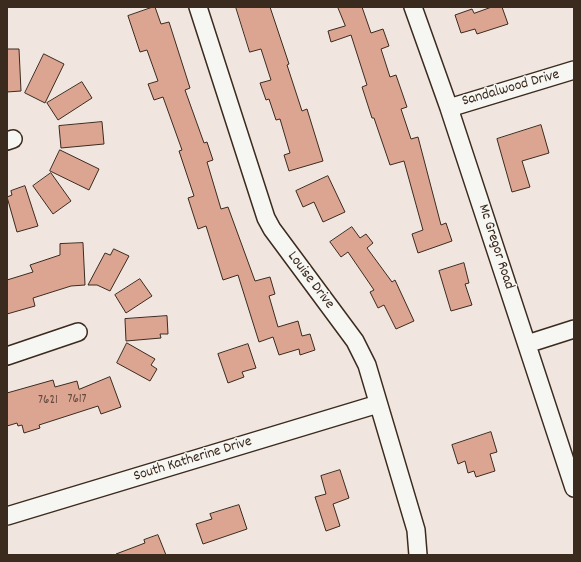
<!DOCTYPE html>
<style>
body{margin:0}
#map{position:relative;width:581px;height:562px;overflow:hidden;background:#f1e6df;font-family:Dekko,sans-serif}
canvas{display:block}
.frame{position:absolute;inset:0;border:8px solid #3b2a1e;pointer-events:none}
</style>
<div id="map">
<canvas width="581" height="562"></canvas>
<div class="frame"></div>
</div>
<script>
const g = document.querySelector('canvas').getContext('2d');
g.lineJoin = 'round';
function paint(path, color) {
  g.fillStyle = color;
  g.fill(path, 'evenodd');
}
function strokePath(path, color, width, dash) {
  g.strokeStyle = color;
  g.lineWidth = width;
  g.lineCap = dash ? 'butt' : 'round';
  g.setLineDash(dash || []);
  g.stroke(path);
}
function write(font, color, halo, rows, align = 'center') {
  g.font = font + ' Dekko,sans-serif';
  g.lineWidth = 3;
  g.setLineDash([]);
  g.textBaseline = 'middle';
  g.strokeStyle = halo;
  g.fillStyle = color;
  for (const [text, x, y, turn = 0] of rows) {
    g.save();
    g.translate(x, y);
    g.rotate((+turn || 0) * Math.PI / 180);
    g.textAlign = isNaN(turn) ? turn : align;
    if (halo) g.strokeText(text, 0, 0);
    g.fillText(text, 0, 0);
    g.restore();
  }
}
const building = new Path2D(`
 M153 7H155L161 24 169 22 190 88 185 90 204 143 207 142 213 160 207 162 221 209 228 207 255 281 270 277 275 294 269 296 278 327 298 321 302 336 310 334 315 350 300 355 299 349 279 355 273 337 259 342 238 275 223 280 206 226 198 229 188 198 194 196 179 151 182 150 163 97 154 100 148 84 158 81 147 50 140 52 128 16Z
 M236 7H270L289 64 287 65 302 111 307 109 323 161 289 171 284 155 290 153 280 119 276 120 269 99 266 100 260 83 271 80 261 49 250 52Z
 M338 7H362L371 33 383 29 389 46 381 49 390 77 396 75 407 107 401 109 411 139 418 137 441 225 446 223 452 241 418 253 412 234 423 230 404 161 390 165 374 118H372L362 87 367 85 351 35 331 42 328 31 345 26Z
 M492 7H502L508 24 477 34 475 29 461 33 455 15 472 9 474 13Z
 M7 49H19L21 91 7 92Z
 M44 54 64 64 45 103 25 93Z
 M82 82 92 98 58 120 47 103Z
 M102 122 104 144 61 148 59 126Z
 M541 125 549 153 522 161 530 187 512 192 497 139Z
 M60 150 99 169 89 190 50 171Z
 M51 173 71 201 53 214 33 186Z
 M328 176 345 212 323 222 314 202 303 207 296 191Z
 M25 186 38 226 17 232 7 197 12 195 11 191Z
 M352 227 360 238 366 234 373 243 367 248 392 282 395 280 414 321 396 329 384 305 378 308 370 292 374 290 348 252 341 257 330 242Z
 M83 243 85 285 71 286 33 298 35 306 7 314V280L33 272 30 265 60 255V244Z
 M114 249 129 256 110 291 97 285H88L105 253 110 255Z
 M464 263 469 283 465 284 472 305 451 311 439 271Z
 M140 279 152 296 126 313 115 295Z
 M167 316 168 334H160L161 338 126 341 125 319Z
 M127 343 155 359 151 365 157 369 150 381 117 363Z
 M248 344 256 368 242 372 244 377 228 383 218 354Z
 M110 377 121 407 101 414 98 406 39 425 40 428 24 433 22 425 18 426 17 423 7 426V393L53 380 55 387 77 381 79 389Z
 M491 432 497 452 490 454 495 471 476 477 474 471 468 473 465 461 458 464 452 445Z
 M340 470 349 498 333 504 340 526 326 531 315 497 326 494 321 476Z
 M239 505 247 529 203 544 196 524 212 519 210 514Z
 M158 535 166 555H116V554L145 543 144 540Z`);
const street = new Path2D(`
 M198 7 266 218 272 229 355 341 367 365 416 530 418 555
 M413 7 449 108 574 488
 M449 108 574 70
 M7 141 13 139
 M527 344 574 329
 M7 356 78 332
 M7 516 378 404`);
const numberNames = [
 ["7617",77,400],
 ["7621",48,401]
];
const streetNames = [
 ["Sandalwood Drive",511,89,-16],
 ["Mc Gregor Road",495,247,72],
 ["Louise Drive",310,281,53],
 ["South Katherine Drive",193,460,-17]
];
paint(building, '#dca592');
strokePath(building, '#3b2a1e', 1);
strokePath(street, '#3b2a1e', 20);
strokePath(street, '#f6f6f2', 17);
write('13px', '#63493b', null, numberNames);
write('15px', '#3b2a1e', '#f6f6f2', streetNames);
</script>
